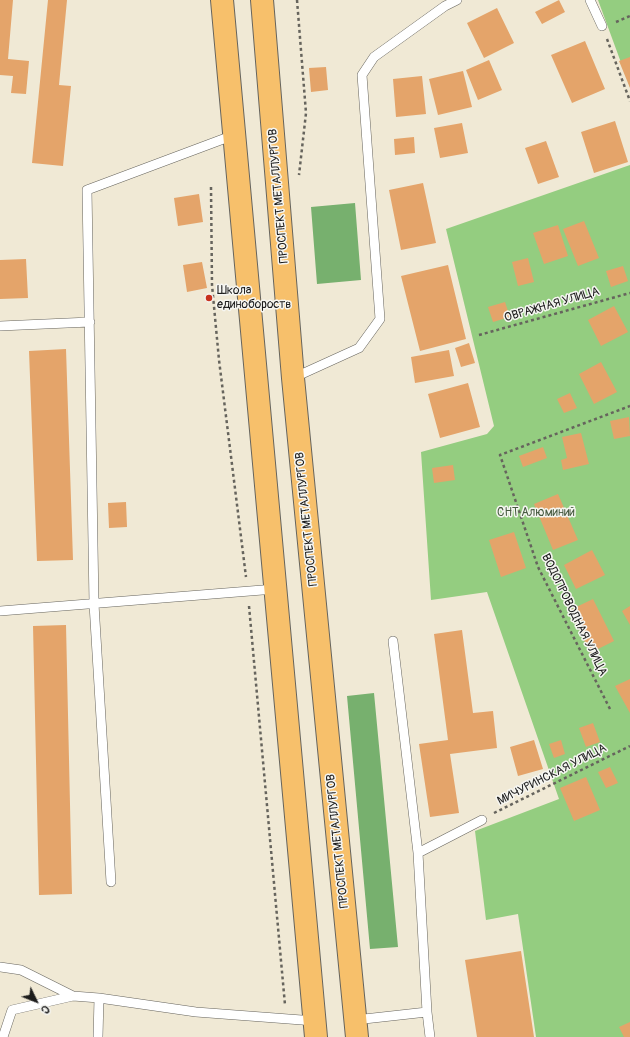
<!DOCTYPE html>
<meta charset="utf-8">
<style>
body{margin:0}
#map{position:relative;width:630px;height:1037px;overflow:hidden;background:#f0e9d5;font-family:Pangolin,sans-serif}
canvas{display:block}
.north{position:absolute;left:16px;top:981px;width:40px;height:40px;-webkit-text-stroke:3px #f6f6f2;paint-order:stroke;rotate:133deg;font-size:11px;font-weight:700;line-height:16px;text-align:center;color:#1c1c1c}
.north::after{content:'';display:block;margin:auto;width:14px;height:18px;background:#1c1c1c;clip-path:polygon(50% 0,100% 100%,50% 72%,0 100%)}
</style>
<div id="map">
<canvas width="630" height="1037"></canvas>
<div class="north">С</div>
</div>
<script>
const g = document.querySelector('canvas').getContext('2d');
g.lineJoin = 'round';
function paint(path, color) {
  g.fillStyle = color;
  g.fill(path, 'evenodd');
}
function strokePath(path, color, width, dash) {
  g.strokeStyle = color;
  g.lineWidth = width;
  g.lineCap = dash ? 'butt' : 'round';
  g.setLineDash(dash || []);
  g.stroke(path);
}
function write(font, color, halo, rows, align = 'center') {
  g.font = font + ' Pangolin,sans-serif';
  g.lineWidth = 3;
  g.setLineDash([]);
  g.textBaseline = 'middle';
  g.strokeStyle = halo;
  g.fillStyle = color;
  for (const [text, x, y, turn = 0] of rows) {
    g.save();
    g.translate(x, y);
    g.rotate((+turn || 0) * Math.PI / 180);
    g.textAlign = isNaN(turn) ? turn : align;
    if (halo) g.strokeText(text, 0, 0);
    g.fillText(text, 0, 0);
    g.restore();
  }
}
const green = new Path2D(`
 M598 0H630V87Z
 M630 165V1037H536L518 914 486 920 475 831 559 799 487 592 431 600 421 452 487 434 494 426 446 229Z`);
const forest = new Path2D(`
 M355 203 361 280 317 284 311 207Z
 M374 693 398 947 370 949 347 696Z`);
const building = new Path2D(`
 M0 0H13L8 59 29 61 26 94 11 93 13 76 0 75Z
 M48 0H67L59 85 71 86 63 166 32 163Z
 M559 0 565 12 542 24 535 12Z
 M497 8 514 43 484 58 467 23Z
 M585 41 605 89 572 103 551 55Z
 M630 57V88L619 61Z
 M489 60 502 90 478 100 466 70Z
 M326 67 328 90 311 92 309 68Z
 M463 71 472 107 438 115 429 79Z
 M422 76 426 114 396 117 393 79Z
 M615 121 628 162 594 173 581 132Z
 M462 123 468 153 440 158 434 128Z
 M414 137 415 153 395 155 394 139Z
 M546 141 559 177 538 184 525 148Z
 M423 183 436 243 401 250 389 190Z
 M199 194 203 222 178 226 174 198Z
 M584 221 599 258 578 266 563 229Z
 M558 225 568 256 544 264 533 233Z
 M528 258 534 282 518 286 512 262Z
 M26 259 28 298 0 299V260Z
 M202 262 207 288 187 292 183 265Z
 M448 265 466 339 420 351 401 276Z
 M623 266 628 281 611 287 606 271Z
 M505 302 510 317 493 322 488 307Z
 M614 306 628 332 601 346 588 320Z
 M469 343 475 363 461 367 455 348Z
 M66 349 73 560 37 561 29 351Z
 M449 350 454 376 415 383 411 357Z
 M601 362 617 392 594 404 579 374Z
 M468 383 480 427 440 438 428 394Z
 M570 393 577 408 564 413 557 399Z
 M629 417 630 436 614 439 610 421Z
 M581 433 589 464 563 470 561 460 567 458 562 437Z
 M543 447 547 458 523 467 519 456Z
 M453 465 455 480 434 483 432 468Z
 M558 494 578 540 553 550 534 504Z
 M126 502 127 527 109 528 108 503Z
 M514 532 526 568 501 577 489 540Z
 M592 550 605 575 576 589 564 565Z
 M593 599 614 641 590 653 570 610Z
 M630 606V625L622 611Z
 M66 625 72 894 39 895 33 626Z
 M462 630 473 713 493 711 497 748 450 754 459 813 430 817 419 744 448 740 434 634Z
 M630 679V713L615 686Z
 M593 723 600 742 586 747 579 728Z
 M534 740 543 769 518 776 510 747Z
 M561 740 565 754 554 758 549 744Z
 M610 767 618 783 606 788 598 772Z
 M586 777 600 810 574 821 560 788Z
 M521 951 534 1037H477L465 960Z
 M630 1022V1037H624L619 1027Z`);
const path = new Path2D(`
 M297 0 306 113 299 175
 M616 22 630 16
 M607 39 630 101
 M211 187 212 285 219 360 246 577
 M479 335 630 293
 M249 606 285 1005
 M610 709 538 567 500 455 630 406
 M494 813 630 746`);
const lane = new Path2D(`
 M590 0 602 26
 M0 326 90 322
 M293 378 359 348 380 319 362 75 374 57 445 6 457 0
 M0 611 275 589
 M393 641 418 853 427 1012
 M418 853 482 820
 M111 882 94 604 87 190 234 135
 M0 967 21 970 73 996
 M355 1020 427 1012 430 1037
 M3 1037 12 1010 73 996 99 998 196 1012 315 1021
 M98 1037 99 998`);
const primary = new Path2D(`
 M222 0 316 1037
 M262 0 293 378 357 1037`);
const markers = [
 [209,298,4,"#c8321e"]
];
const streetNames = [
 ["ПРОСПЕКТ МЕТАЛЛУРГОВ",279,196,-95],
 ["ОВРАЖНАЯ УЛИЦА",552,305,-16],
 ["ПРОСПЕКТ МЕТАЛЛУРГОВ",307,519,-96],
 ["ВОДОПРОВОДНАЯ УЛИЦА",574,615,64],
 ["МИЧУРИНСКАЯ УЛИЦА",552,775,-27],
 ["ПРОСПЕКТ МЕТАЛЛУРГОВ",338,841,-96]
];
const poiNames = [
 ["Школа",217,291],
 ["единобороств",217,305]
];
const parkNames = [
 ["СНТ Алюминий",536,513]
];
paint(green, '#94cd80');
paint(forest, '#77b06e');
paint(building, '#e4a46a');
strokePath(lane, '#66645d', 10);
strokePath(primary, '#66645d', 24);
strokePath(path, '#66645d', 2.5, [3, 3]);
strokePath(lane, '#fff', 9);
strokePath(primary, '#f7c06b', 22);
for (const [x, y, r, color] of markers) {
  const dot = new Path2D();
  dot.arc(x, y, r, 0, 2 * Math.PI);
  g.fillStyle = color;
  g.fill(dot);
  strokePath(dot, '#f6f6f2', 1.5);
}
write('12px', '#1c1c1c', '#f6f6f2', streetNames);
write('12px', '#1c1c1c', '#f6f6f2', poiNames, 'left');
write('12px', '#465a3f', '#f6f6f2', parkNames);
</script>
